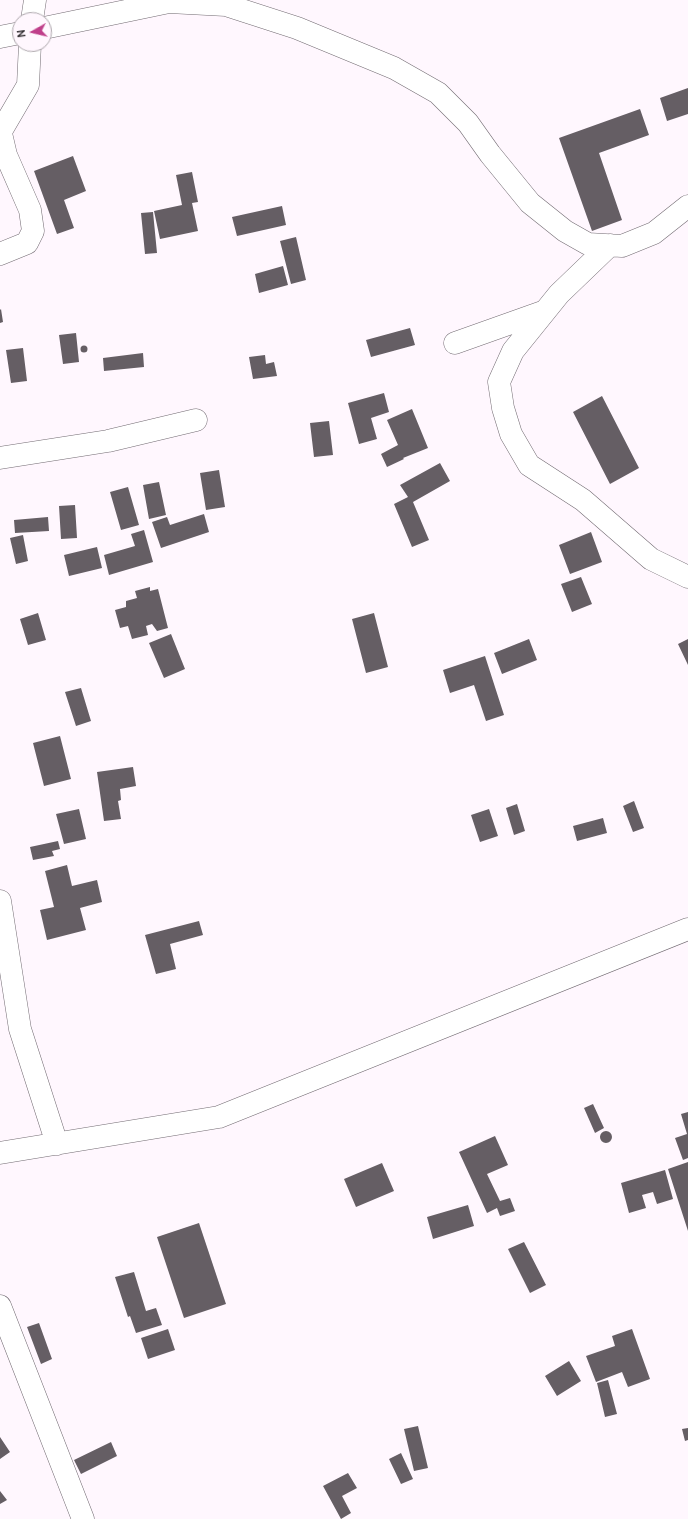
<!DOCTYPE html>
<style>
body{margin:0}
#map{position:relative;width:688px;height:1519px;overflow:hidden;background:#fff7fe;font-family:Cabin,sans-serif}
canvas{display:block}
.north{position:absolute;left:12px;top:12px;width:40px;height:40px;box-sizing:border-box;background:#fff7fe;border:1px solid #aca6ab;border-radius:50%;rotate:262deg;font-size:11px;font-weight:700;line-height:16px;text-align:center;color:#2f2c2f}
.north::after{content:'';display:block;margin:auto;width:14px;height:18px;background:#bf3f8a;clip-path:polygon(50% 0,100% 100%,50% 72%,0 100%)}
</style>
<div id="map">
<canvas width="688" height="1519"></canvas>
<div class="north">N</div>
</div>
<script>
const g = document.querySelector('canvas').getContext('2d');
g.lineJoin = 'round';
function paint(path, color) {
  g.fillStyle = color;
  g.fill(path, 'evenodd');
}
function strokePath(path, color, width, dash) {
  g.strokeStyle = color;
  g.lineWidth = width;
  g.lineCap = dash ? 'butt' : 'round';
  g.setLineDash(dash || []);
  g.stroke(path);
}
const building = new Path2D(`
 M688 88V114L667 121 660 98Z
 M640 109 649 135 599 153 622 220 592 231 559 138Z
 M73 156 86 191 64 200 74 228 57 234 34 171Z
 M192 172 198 202 192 203 198 231 160 239 154 211 182 205 176 175Z
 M282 206 286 225 237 236 232 217Z
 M153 212 157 253 145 254 141 213Z
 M296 237 306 280 291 284 280 241Z
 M283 266 288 285 259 293 255 274Z
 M1 309 3 322 0 323V310Z
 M410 328 415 345 371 357 366 340Z
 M76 333 79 362 63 364 59 335Z
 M80.5 349a3.5 3.5 0 1 1 7 0a3.5 3.5 0 1 1-7 0Z
 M23 348 27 381 11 383 6 350Z
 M143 353 144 367 104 371 103 358Z
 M265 355 266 364 274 362 277 376 253 379 249 357Z
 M384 393 389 412 371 418 377 439 359 444 348 403Z
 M602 396 639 468 610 484 573 412Z
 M412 409 428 448 403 458 404 459 387 467 381 454 398 445 387 420Z
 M329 421 333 455 314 457 310 423Z
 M440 463 450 481 413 502 429 540 412 547 394 504 408 497 400 485Z
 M219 470 225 507 206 510 200 473Z
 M159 482 166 515 149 519 143 485Z
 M128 487 139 525 121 530 110 492Z
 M75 505 77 538 61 539 59 506Z
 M204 514 209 532 161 548 152 522 167 517 170 525Z
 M48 517 49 531 15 533 14 520Z
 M144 530 153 562 109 575 104 555 135 546 131 534Z
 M591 532 602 562 570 574 559 545Z
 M23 535 28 561 16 564 10 538Z
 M97 547 102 568 69 576 64 555Z
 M581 577 592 604 572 612 561 584Z
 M150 587V591L158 589 168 628 157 631 152 624 146 626 148 635 132 639 128 626 120 628 115 610 126 607V601L137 598 135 591Z
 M38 613 46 640 28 645 20 619Z
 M374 613 388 667 366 673 352 619Z
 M171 634 185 669 164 678 149 643Z
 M529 639 537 660 502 674 494 653Z
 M688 639V665L678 644Z
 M485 656 504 715 486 721 474 685 450 693 443 670Z
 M81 688 91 721 76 726 65 692Z
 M60 736 71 779 44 786 33 743Z
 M133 767 136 786 120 789 121 800 118 801 121 819 104 821 97 772Z
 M634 801 644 828 633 832 623 806Z
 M517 804 525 831 514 835 506 808Z
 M79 809 86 839 64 844 56 814Z
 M489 809 498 836 480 842 471 815Z
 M603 818 607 833 577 841 573 826Z
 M58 841 60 849 52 851 54 856 33 860 30 847Z
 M67 865 72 886 97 880 102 902 80 908 86 930 47 940 40 910 54 907 45 871Z
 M199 921 203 935 170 944 176 969 156 974 145 935Z
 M593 1104 604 1128 595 1133 584 1108Z
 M688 1112V1158L683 1160 675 1138 687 1134 681 1114Z
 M600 1137a6 6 0 1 1 12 0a6 6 0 1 1-12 0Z
 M495 1136 508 1165 487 1174 500 1201 510 1198 515 1211 500 1216 497 1208 487 1213 459 1152Z
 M688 1162V1231L668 1169Z
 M382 1163 394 1191 356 1207 344 1179Z
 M665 1170 673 1199 657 1204 653 1192 642 1195 646 1208 629 1213 621 1183Z
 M468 1205 474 1226 433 1239 427 1217Z
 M199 1223 226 1304 184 1318 157 1237Z
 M524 1242 546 1285 530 1293 508 1249Z
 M134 1272 146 1311 156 1308 162 1325 136 1333 130 1316 128 1317 115 1277Z
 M39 1323 52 1359 41 1364 27 1327Z
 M168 1329 175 1350 148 1359 141 1338Z
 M632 1329 650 1379 628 1387 622 1372 596 1382 586 1356 615 1346 612 1336Z
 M569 1361 581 1381 557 1396 545 1376Z
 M608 1380 617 1414 605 1417 597 1383Z
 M418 1426 428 1468 414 1471 404 1429Z
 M688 1428V1440L685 1441 682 1429Z
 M0 1437 10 1452 0 1459Z
 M111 1442 117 1456 81 1474 74 1460Z
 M401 1453 413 1479 401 1484 389 1459Z
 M348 1473 357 1488 342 1496 351 1513 341 1519 323 1486Z
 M0 1491 7 1500 0 1504Z`);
const minor = new Path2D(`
 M32 20 35 0
 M44 28 169 2 226 5 297 28 394 68 438 93 468 123 490 154 530 203 565 231 588 244 622 246 654 233 688 206
 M0 37 20 33
 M0 129 6 155 30 210 33 231 27 243 0 254
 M0 133 28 85 30 44
 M610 245 559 294 513 351 499 382 503 408 511 434 529 465 583 500 651 559 688 577
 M455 343 545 311
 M0 458 108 441 196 420
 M0 901 20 1029 57 1144
 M0 1153 219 1117 688 929
 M0 1306 83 1519`);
paint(building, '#655e64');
strokePath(minor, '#726b72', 23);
strokePath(minor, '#fff', 22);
</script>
